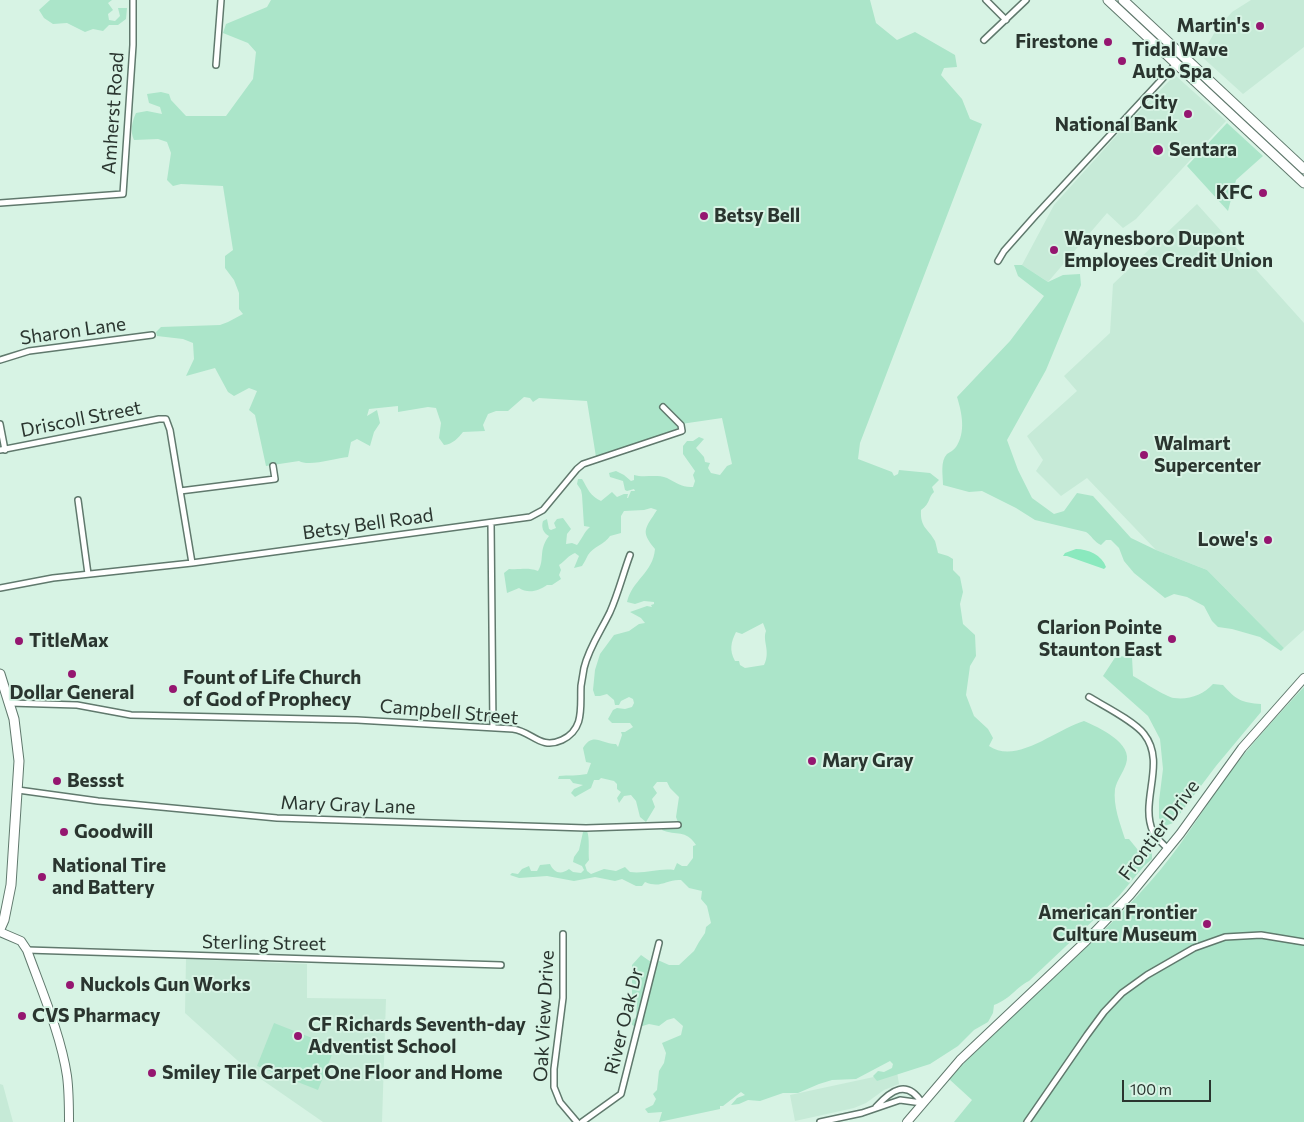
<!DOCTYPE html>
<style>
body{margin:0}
#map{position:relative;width:1304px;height:1122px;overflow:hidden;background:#d7f3e4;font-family:Commissioner,sans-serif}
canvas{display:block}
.scale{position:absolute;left:1122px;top:1080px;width:89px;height:22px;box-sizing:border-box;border:2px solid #2a352f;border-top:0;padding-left:6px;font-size:15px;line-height:18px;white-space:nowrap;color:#2a352f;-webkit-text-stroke:4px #d7f3e4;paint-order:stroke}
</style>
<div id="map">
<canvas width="1304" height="1122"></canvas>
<div class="scale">100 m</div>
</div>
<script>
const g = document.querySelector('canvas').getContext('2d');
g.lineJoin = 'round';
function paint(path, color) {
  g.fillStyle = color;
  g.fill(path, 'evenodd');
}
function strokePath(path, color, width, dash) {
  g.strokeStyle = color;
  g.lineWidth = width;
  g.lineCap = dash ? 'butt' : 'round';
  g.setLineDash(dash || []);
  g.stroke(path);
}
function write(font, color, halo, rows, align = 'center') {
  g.font = font + ' Commissioner,sans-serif';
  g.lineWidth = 4;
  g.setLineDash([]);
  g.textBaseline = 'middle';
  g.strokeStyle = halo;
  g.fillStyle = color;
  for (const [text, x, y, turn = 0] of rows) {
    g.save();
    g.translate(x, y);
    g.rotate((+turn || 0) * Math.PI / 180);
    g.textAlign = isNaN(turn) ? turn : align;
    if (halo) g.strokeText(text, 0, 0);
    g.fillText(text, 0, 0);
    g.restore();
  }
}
const built = new Path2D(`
 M1251 0H1304V47L1243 94 1201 56 1216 30 1232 12Z
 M1175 75 1226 121 1136 219 1123 228 1107 213 1048 282 1022 265 1054 205 1126 125Z
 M1197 204 1304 323V630L1284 648 1207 570 1156 550 1087 478 1061 496 1036 471 1043 460 1027 436 1077 391 1064 376 1110 333 1113 284Z
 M186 959 307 964V998L386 999 382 1122H323L248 1070 185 1013Z
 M897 1072 899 1084 884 1090 866 1103 854 1108 795 1121 790 1095Z
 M0 1084 3 1085 13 1122H0Z`);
const green = new Path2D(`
 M50 0H112L108 3 113 10 108 14 109 20 115 21 120 16 118 8H127L126 19 118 25H109L103 31 93 29 85 32 67 23 53 24 44 18 39 10Z
 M271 0H870L876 23 897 40 915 32 955 55 957 67 944 68 941 75 962 99 970 119 982 124 860 443 858 459 892 472 894 476 898 474 899 470 930 473 939 480 932 487 934 492C928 497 931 503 921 510 920 528 928 528 935 541 936 544 937 549 938 553L948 556 953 559V570L960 577 963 592 960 604 963 624 975 635 976 656 970 666 966 695 974 716 988 729 993 738 989 746C1017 765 1056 729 1084 721 1098 727 1134 743 1126 764 1123 773 1117 780 1115 789 1113 806 1120 823 1125 839H1129L1142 855 1152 851V859L1144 866 1119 896 1029 981C1015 988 1012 998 994 1005L993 1013 988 1022 974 1030 958 1046 930 1064 877 1081 873 1076 878 1071 884 1072 892 1068 893 1064 890 1061 856 1079 832 1080 819 1084 798 1093H783L760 1101 748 1100 739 1104 731 1105 737 1098 745 1095 741 1092 723 1106H720V1109L659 1122 662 1112 648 1113 645 1109 653 1105 656 1099 653 1094 657 1090 659 1071 664 1063 666 1053 662 1043 681 1035 683 1026 674 1018 667 1020 659 1026 649 1024 636 1028 630 1023 636 1017 637 1003 632 998V965L641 955 651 962 660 961 669 965H679L694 951 699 942 705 933 706 927 711 923 707 906 701 899 702 891 689 888 681 880C666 879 661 889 645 882L642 886H636L622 879 615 881 595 877 574 881 547 876 519 878 510 875 512 873 518 874 522 869 529 866 531 871H537L540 865 550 864C554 873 561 875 569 869L573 872 581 873 584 870 582 866 573 862 574 857 579 850 583 832 587 831C590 838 588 852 589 860L585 865 587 871 591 874 604 869 616 871 625 867 630 872C645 874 659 868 674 870L677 863 682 866H687L693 858V846L696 845C686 829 676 836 662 830L663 827 679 825 676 817 679 797 670 788 667 782H657L653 787 657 793 652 799 655 807 646 822 640 817 636 801 631 795 624 796 619 803 617 798 621 792 617 789V784L614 781 601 778 599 780H594L591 788 575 797 571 793 574 789 583 785 573 783 570 779H558L559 776C569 775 577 776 587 774L591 763 586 762 583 748C593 731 603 745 616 744L618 747 622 735 621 732H625L633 727 630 723H612L608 719 613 710 617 708 625 709 632 707 634 703 633 699 629 697 621 701 619 705H615L614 700 607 694 600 696H595L593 690 595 670 600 654 614 635 629 631 639 624 645 623 641 618 630 612 647 606 652 607 651 605 654 604V602L644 601 635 604 627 602C632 580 653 573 655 549 640 531 645 529 657 510L651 508 644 510 624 511 621 516V533L610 536C605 544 593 547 588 555 586 559 584 563 582 566L574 568 579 556 575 553C569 555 565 561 559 565L561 570 559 575 561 579 552 585H547C539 591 528 594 519 588L507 593 504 573 509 569C522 570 526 567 538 571 545 559 538 550 549 536 543 533 541 527 543 521L547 519 549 529 551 530 556 528 554 523 557 519 563 518 571 529 567 534 566 544 572 543 577 545C582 539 584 532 590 527L584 526 582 495 581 490 577 484 578 479H582C588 489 590 496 601 501L612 492 617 497 624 494H628L627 498H628L631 491H635L634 489 627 491 625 490 623 481 610 477 609 473 616 471 624 475 631 481 634 480V475C643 478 657 474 667 478 675 482 683 488 693 487L695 481 693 475 695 471 683 454V446L687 441H693L699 437 704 439 696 448 704 457 705 462 710 463 708 468 711 473 720 475 727 466 732 464 722 418 681 424 677 429 596 457 587 401 539 398 533 402 530 398 524 397 508 411H496L488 414 483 425 485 431 463 432C458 438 453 444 444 445L439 438 441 423 436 408 428 407 398 412V406L369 409 367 416 377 410 380 423 374 432 370 446 357 439 351 442 348 457C336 458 309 467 299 461L266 466 255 415 249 410 257 391 249 388 234 396 228 392 215 368 186 376 194 359 193 343 183 339 157 336 156 332 161 327 220 325 228 322 243 314 239 309V293L234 280 225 268V256L233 250 223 186 181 184 173 186 167 180 171 153 167 142 158 139 134 140C130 132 132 121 136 113L147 111 162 114 160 107 149 103 147 94 161 92 169 94 171 100 186 116H226L253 79 256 52 248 43 223 33 226 24 267 7ZM763 623 766 631C762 641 771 651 764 665L745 668 740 665 739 661H735C729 650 731 642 736 632L742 634Z
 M1227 123 1263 156 1236 180 1228 211 1187 166Z
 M1014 265H1022L1048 282 1063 275 1080 274 1081 285 1046 370 1007 440 1018 470 1032 498 1054 514 1064 511 1077 493 1093 496 1131 538 1156 550 1207 570 1284 648 1281 651 1260 637 1232 629 1218 627 1212 621 1204 606 1187 597 1174 594 1165 598 1134 573 1124 561 1119 548 1111 540H1106L1101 545C1094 542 1092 536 1086 532L1035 520 1016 508 982 491 969 492 943 485C943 475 940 461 947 454 950 452 954 450 956 447 966 432 962 413 957 397L1010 341 1044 296 1018 276Z
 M1116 656 1132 657 1133 676C1142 681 1166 697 1174 698 1189 700 1203 695 1213 684L1223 685C1235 699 1242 703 1261 704V712L1216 766 1173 823 1165 826 1159 818V801L1163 769 1160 739 1148 716 1103 676Z
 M1304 687V1122H954L972 1100 949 1079C1013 1011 1087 953 1149 883 1179 850 1201 812 1227 776 1251 744 1277 716 1304 687Z
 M274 1023 335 1047 318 1090 257 1066Z`);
const water = new Path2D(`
 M1076 549C1088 549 1102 555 1106 567L1104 569 1067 556H1063L1065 553Z`);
const street = new Path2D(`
 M986 0 1006 20
 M984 40 1026 0
 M216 65 221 0
 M0 203 123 194 133 45V0
 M998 261 1004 251 1035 216 1177 63
 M0 360 29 351 152 335
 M0 424 5 450
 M0 450 159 419H166L170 430 192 563
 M180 491 275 479 273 466
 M78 500 88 574
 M491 523 493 728
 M0 588 53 578 192 563 530 517 543 510 577 469 583 464 682 431 681 425 663 407
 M1089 697C1104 706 1134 721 1144 734 1167 763 1139 801 1153 832 1156 838 1163 844 1168 849
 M10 703 77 705 131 715 357 720 513 729C533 732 540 750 562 740 585 729 580 707 581 686 582 680 583 674 584 668 589 647 601 631 610 612 618 594 623 574 630 555
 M18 790 98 801 277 818 586 828 678 825
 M563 934V998L554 1069V1087L560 1102 577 1122
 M27 950 501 965
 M876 1107C891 1090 907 1079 922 1103
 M582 1122 621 1094 659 943
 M820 1122 862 1113 900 1100 922 1103
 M1027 1122 1087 1035 1104 1012 1122 993 1147 975 1194 948 1225 937 1261 935 1304 942`);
const secondary = new Path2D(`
 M0 932 21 941 27 950C41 989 61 1035 67 1076 69 1091 69 1107 69 1122
 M907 1122 960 1060 1086 941 1130 895 1180 834 1242 748 1304 678`);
const primary = new Path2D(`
 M1108 0 1304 183
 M1123 0 1304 169
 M0 674 14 719 19 761 11 885 4 920 0 929`);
const markers = [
 [1260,26,5,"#951670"],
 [1108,42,5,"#951670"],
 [1122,61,5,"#951670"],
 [1188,114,5,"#951670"],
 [1158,150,6,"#951670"],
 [1263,193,5,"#951670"],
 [704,216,5,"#951670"],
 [1054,250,5,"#951670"],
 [1144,455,5,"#951670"],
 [1268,540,5,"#951670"],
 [1172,639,5,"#951670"],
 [19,641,5,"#951670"],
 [72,674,5,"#951670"],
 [173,689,5,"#951670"],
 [812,761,5,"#951670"],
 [57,781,5,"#951670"],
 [64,832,5,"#951670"],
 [42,877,5,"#951670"],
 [1207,924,5,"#951670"],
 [70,985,5,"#951670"],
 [22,1016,5,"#951670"],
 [298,1036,5,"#951670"],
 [152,1073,5,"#951670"]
];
const poiNames = [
 ["Martin's",1250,26,"right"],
 ["Firestone",1098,42,"right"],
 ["Tidal Wave",1132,50],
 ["Auto Spa",1132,72],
 ["City",1178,103,"right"],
 ["National Bank",1178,125,"right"],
 ["Sentara",1169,150],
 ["KFC",1253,193,"right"],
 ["Betsy Bell",714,216],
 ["Waynesboro Dupont",1064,239],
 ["Employees Credit Union",1064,261],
 ["Walmart",1154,444],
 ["Supercenter",1154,466],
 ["Lowe's",1258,540,"right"],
 ["Clarion Pointe",1162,628,"right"],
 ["Staunton East",1162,650,"right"],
 ["TitleMax",29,641],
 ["Fount of Life Church",183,678],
 ["of God of Prophecy",183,700],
 ["Dollar General",72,693,"center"],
 ["Mary Gray",822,761],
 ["Bessst",67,781],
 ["Goodwill",74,832],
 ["National Tire",52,866],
 ["and Battery",52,888],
 ["American Frontier",1197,913,"right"],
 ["Culture Museum",1197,935,"right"],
 ["Nuckols Gun Works",80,985],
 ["CVS Pharmacy",32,1016],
 ["CF Richards Seventh-day",308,1025],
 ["Adventist School",308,1047],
 ["Smiley Tile Carpet One Floor and Home",162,1073]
];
const streetNames = [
 ["Amherst Road",113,113,-86],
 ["Sharon Lane",73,331,-8],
 ["Driscoll Street",81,419,-11],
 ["Betsy Bell Road",368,524,-8],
 ["Campbell Street",449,712,5],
 ["Mary Gray Lane",348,805,2],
 ["Frontier Drive",1159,830,-53],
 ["Sterling Street",264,943,1],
 ["Oak View Drive",544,1016,-87],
 ["River Oak Dr",624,1021,-76]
];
paint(built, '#c6ead7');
paint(green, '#abe5c9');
paint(water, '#8ae9be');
strokePath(street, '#60796d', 8);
strokePath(secondary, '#60796d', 10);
strokePath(primary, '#60796d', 11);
strokePath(street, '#fff', 5);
strokePath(secondary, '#fff', 8);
strokePath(primary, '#fff', 9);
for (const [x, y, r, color] of markers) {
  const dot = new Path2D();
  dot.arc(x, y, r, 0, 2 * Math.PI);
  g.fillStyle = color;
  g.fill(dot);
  strokePath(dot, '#d7f3e4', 2);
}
write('bold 19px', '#2a352f', '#d7f3e4', poiNames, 'left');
write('19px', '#2a352f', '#d7f3e4', streetNames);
</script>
